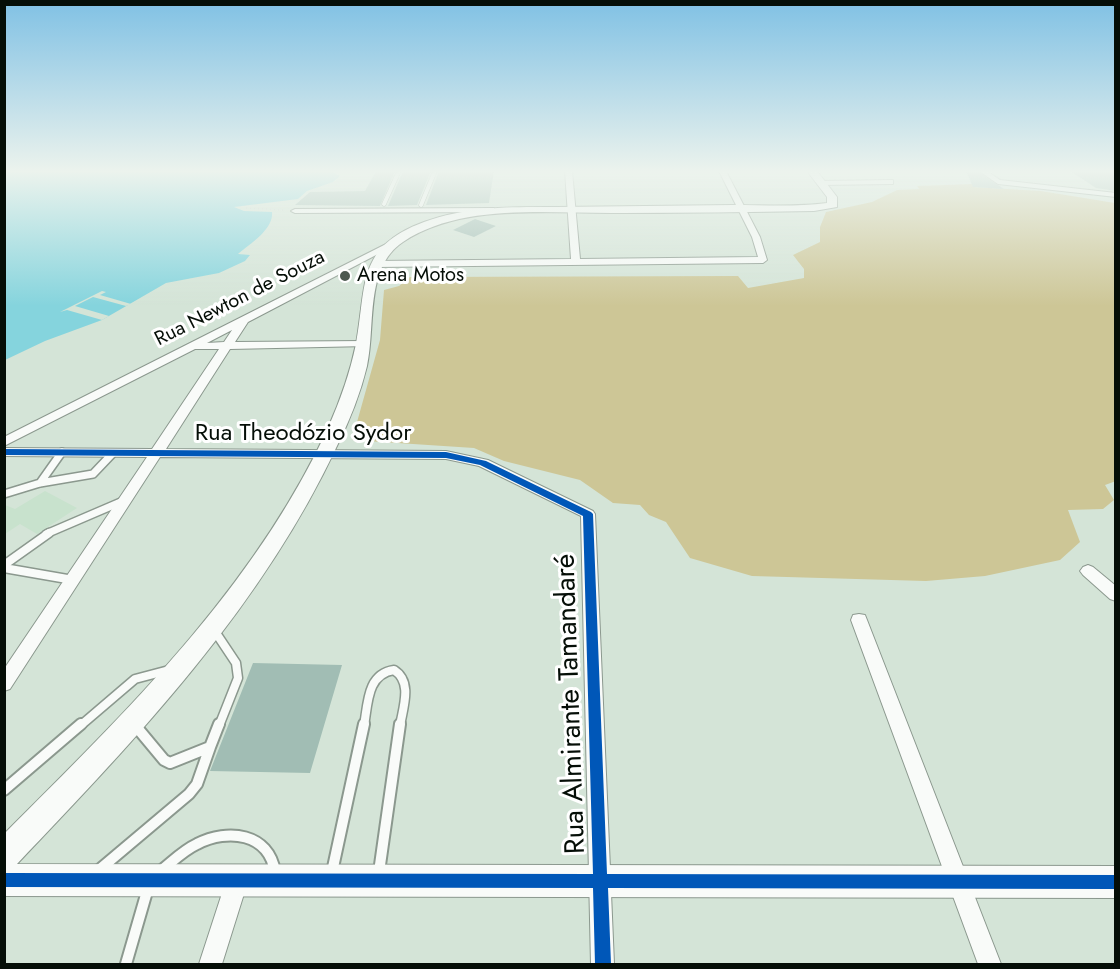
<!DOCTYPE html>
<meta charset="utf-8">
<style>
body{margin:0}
#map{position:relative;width:1120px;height:969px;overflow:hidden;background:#d4e4d7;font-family:Jost,sans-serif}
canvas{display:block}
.frame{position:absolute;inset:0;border:6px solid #050e07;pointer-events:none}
</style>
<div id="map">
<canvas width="1120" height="969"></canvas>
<div class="frame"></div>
</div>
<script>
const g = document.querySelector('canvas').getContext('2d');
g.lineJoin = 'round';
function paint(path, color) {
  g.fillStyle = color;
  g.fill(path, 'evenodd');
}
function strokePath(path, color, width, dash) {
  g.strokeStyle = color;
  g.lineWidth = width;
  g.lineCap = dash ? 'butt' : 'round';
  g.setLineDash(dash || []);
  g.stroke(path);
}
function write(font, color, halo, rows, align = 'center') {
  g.font = font + ' Jost,sans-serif';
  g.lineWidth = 6;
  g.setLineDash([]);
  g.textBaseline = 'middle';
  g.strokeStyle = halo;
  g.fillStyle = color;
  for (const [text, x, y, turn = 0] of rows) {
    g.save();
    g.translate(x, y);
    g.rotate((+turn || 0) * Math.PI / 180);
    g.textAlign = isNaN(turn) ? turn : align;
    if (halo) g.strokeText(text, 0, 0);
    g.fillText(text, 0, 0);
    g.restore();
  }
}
const built = new Path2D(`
 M45 491 77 508 37 534 20 524 5 534V505L15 509Z`);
const forest = new Path2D(`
 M972 184 974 187 1041 191 1115 203 1116 481 1105 485 1114 500 1103 509 1068 510 1080 542 1060 560 985 576 926 581 752 576 690 558 666 522 649 515 640 505 613 503 580 480 504 461 474 448 352 440 380 340 384 290 399 286 410 277 738 276 748 288 804 278V269L793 255 820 242V227L826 212 872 202 897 190 919 189 917 186Z`);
const water = new Path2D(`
 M5 171H331L340 176 333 182 307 191 298 199 234 207 244 211 272 212C274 229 250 244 238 254L250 255 245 261 219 273 166 283 102 320 45 341 5 360Z`);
const pier = new Path2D(`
 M102 291 106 292 100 295 131 304 126 306 93 297 75 306 109 316 102 320 67 310 60 312Z`);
const building = new Path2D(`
 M376 171H395L380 206 295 205 310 192 365 191Z
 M403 171H431L417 205 388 206Z
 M439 171H494L489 203 426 205Z
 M966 171H977L1004 189 973 187Z
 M1070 171H1116V191L1096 188Z
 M475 219 496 226 474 237 453 230Z
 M253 663 342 665 310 773 210 771Z`);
const path = new Path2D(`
 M246 208 285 210`);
const laneFar3 = new Path2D(`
 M384 204 399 171
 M421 205 435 171`);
const laneFar2 = new Path2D(`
 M40 483 62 452
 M4 494 40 483 93 474 113 453
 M46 534 123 501`);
const laneFar1 = new Path2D(`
 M4 565 49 533
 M4 568 73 580
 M212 635 218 636 236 663 238 678 219 726
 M134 724 136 726
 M80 726 135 679 169 670
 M364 726C368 703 367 674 394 670 413 682 403 707 400 726`);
const lane = new Path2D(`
 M134 724 164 760 170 763 210 747 219 724
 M4 790 81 724
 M100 869 189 794 197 784 210 747
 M163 869C174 860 184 850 197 844 228 828 269 833 275 872
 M332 872 364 724
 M379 872 400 724
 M126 964 148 888`);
const street = new Path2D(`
 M565 171H572L580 259 758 257 752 237 719 171H726L760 237 767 260 763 263 376 267 372 264 376 261 571 259Z
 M979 171H987L1000 180 1116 193V197L998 184Z
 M890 180H893V184L821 185 817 183 821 181Z
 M491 208H494V212L295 213 291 211 295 209Z
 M392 241 399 243 248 322 235 342 364 341 368 342V346L230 349 166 449 446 451 488 460 593 511 595 514 614 964H591L581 516 479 466 446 459 160 457 10 689 4 691V669L147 457 4 456V448L152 449 219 349H195L4 446V437ZM232 330 224 342 207 343Z
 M1088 565 1093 567 1116 586V601L1110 599 1083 575 1080 571 1083 567Z
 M859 614 865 615 867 620 1001 964H978L851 620 853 615Z
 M237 870 245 873 248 881 222 964H199L226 881 229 873Z`);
const secondary = new Path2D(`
 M807 171H817L837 197V207L814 211C750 212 685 213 621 213 553 214 462 202 403 242 364 268 376 326 367 366 360 395 349 422 336 448 260 609 138 737 17 864L1116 866V898L4 896V834C127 711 255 587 328 428 340 401 350 373 356 344 367 285 356 247 424 222 468 206 512 207 557 207 616 206 675 206 733 205 764 205 797 207 827 203V197Z`);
const cycleway = new Path2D(`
 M4 449 446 452 486 461 591 512 593 514 607 874 1116 875V889L608 888 611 964H595L593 888 4 887V873L593 874 583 516 480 465 446 458 4 455Z`);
const markers = [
 [345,276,6,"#4d5950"]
];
const farPoinames = [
 ["Arena Motos",357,276]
];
const farStreetnames = [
 ["Rua Newton de Souza",240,299,-27]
];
const streetNames = [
 ["Rua Theodózio Sydor",303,434]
];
const nearStreetnames = [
 ["Rua Almirante Tamandaré",572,704,-92]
];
paint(built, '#c8e2cd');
paint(forest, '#cdc696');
paint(water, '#85d4dd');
paint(pier, '#d4e4d7');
paint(building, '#a1bdb4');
strokePath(laneFar3, '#8b988e', 5);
strokePath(laneFar2, '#8b988e', 10);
strokePath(laneFar1, '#8b988e', 11);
strokePath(lane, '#8b988e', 14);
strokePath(street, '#8b988e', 2);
strokePath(secondary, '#8b988e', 2);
strokePath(path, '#cfd4d0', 1.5, [1, 3]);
strokePath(laneFar3, '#f9fbf9', 4);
strokePath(laneFar2, '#f9fbf9', 7);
strokePath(laneFar1, '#f9fbf9', 8);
strokePath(lane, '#f9fbf9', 10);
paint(street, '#f9fbf9');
paint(secondary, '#f9fbf9');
paint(cycleway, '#0057b8');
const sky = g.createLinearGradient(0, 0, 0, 306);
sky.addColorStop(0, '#80c1e4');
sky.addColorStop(0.56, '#ecf3ed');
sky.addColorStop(1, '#ecf3ed00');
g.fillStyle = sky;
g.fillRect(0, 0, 1120, 306);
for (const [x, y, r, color] of markers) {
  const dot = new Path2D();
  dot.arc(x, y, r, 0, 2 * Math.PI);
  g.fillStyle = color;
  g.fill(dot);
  strokePath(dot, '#fff', 2);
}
write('20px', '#050e07', '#fff', farPoinames, 'left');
write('20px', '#050e07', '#fff', farStreetnames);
write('24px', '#050e07', '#fff', streetNames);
write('28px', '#050e07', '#fff', nearStreetnames);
</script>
